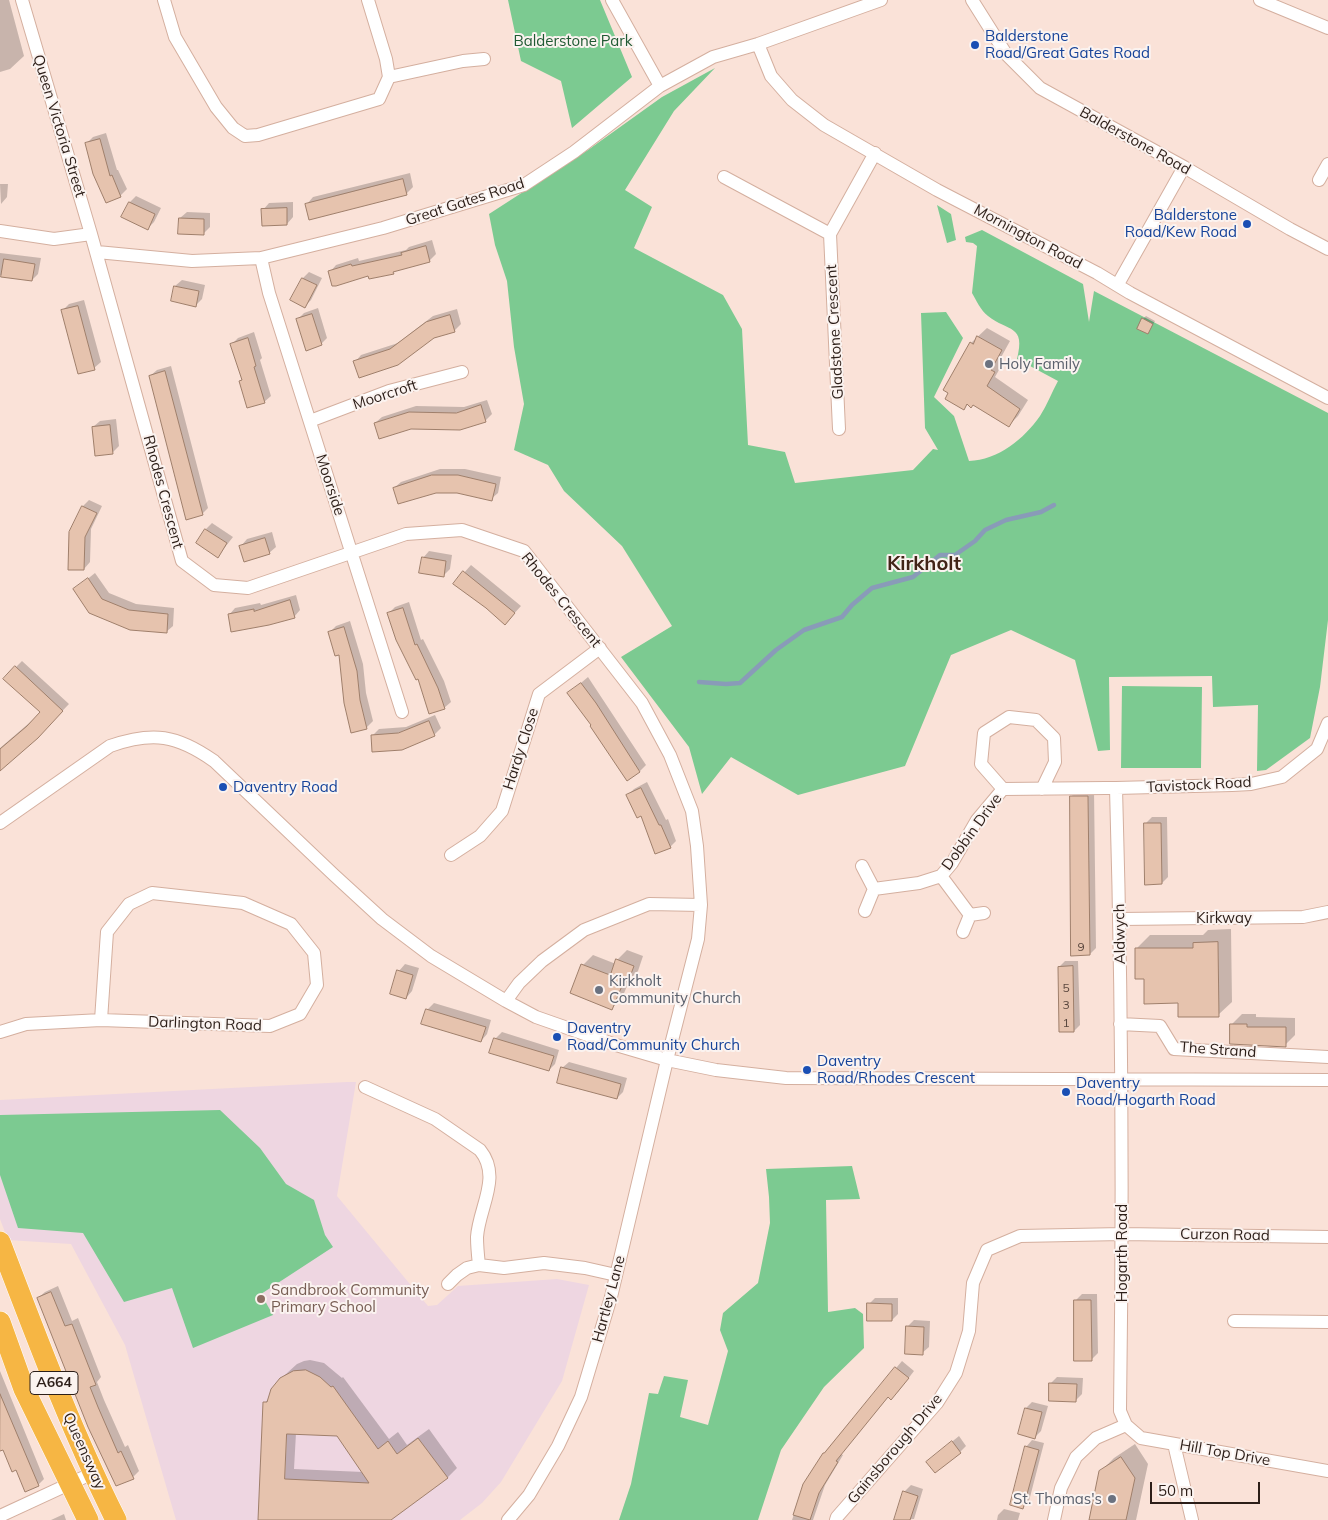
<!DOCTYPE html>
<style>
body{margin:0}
#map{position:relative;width:1328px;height:1520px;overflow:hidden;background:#fae2d8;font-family:Mulish,sans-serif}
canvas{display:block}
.scale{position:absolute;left:1150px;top:1482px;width:110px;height:22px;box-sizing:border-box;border:2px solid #2c1e18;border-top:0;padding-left:6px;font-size:15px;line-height:18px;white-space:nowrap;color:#2c1e18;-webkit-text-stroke:4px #fbf3f0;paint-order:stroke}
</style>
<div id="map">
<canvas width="1328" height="1520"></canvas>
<div class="scale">50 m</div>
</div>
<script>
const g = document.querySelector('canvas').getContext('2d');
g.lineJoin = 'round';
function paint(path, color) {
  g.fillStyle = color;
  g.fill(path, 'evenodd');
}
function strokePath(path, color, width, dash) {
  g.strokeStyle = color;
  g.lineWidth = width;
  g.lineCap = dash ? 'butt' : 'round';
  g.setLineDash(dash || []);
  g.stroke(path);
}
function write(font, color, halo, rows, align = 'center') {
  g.font = font + ' Mulish,sans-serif';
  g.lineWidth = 4;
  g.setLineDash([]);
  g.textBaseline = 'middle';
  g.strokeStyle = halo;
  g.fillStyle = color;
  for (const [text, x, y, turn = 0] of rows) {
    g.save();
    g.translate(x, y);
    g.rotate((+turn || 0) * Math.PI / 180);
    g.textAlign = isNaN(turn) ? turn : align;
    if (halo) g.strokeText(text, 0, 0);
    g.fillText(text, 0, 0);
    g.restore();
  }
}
const education = new Path2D(`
 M347 1082H356L337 1196 428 1306 437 1305 458 1286 557 1279 589 1285 562 1381 501 1482 482 1503 460 1520H176L125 1345 71 1244 8 1240 0 1219V1100Z`);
const green = new Path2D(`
 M508 0H600L632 77 572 128 561 81 521 61Z
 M715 68 674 111 625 190 652 207 634 248 723 295 742 329 748 445 785 452 795 483 913 470 933 449 938 450 925 428 921 313 946 312 963 338 934 397 954 416 969 461C998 460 1024 439 1040 416 1047 405 1052 392 1058 381L1017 359C1026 324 1008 332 988 316 981 311 976 300 972 293L977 246 973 243 966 242 965 237 982 230 1083 284 1089 322 1094 291 1328 413V620L1320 687 1310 738 1266 770 1257 771 1258 705 1213 707 1212 676 1109 677 1110 750 1098 751 1075 660 1011 630 951 655 905 766 798 795 731 757 702 794 689 747 621 657 672 626 622 546 564 491 548 465 514 450 524 404 514 347 507 281 495 245 489 214 588 150 662 97Z
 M937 205 951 214 956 240 947 243Z
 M1122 686 1202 687 1201 768H1121Z
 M220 1110 260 1148 286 1184 314 1200 325 1235 333 1247 261 1294 273 1315 193 1348 172 1288 124 1302 83 1233 18 1228 0 1175V1115Z
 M852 1166 860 1199 826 1200 828 1312 855 1308 863 1314 864 1348 824 1387 781 1450 758 1520H619L631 1484 649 1393 658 1394 664 1376 688 1380 680 1417 708 1425 728 1351 720 1330 723 1313 758 1283 770 1223 769 1197 766 1169Z`);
const shadow = new Path2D(`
 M0 0H9L24 56 10 69 0 72Z
 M106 133 117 170H118L127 189 120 196 86 144 93 137Z
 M410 173 413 187 406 194 307 204 313 197Z
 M0 184H8L7 197 1 204Z
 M136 196 161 208 154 222 147 229 123 217 130 202Z
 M293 202V217L287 224 263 210 269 203Z
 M187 212 210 213V227L203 234 180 218Z
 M432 240 436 254 429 261 369 274 330 272 336 265 358 258 359 261 406 250 409 247Z
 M0 253 41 258 38 274 32 280 0 275Z
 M309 272 322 278 311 300 305 306 292 300 303 278Z
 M182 280 205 285 202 299 195 306 175 286Z
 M84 300 101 362 94 368 62 311 69 304Z
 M318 308 327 338 321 344 297 320 304 313Z
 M457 309 461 324 454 331 355 362 361 355 398 343 433 316Z
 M1146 316 1155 321 1148 333 1143 319Z
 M987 328 1010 341 999 361 1003 363 995 377 1028 400 1018 416 1009 425 973 404H968L964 408 971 343Z
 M254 332 262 358 260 360 271 396 264 402 241 381 243 378 232 344 238 338Z
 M171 366 208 508 202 514 150 376 157 370Z
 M487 400 492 414 485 421 375 423 382 417 416 406 464 407Z
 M116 419 119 446 112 453 93 427 100 421Z
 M440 469H465L501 477 498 493 491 499 457 491 394 488 401 482Z
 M89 500 102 506 91 529 90 562 84 569 70 532 83 506Z
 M212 523 233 537 218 556 206 529Z
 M272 532 276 547 269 553 241 546 247 539Z
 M429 551 452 555 450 569 443 576 423 558Z
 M471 565 521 606 511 617 487 608 455 583Z
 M95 573 109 593 136 604 174 608 173 626 166 632 75 589Z
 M296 595 300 610 294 617 229 615 235 608 260 603 261 605Z
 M409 602 421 640 423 639 444 681 451 702 444 708 419 677 389 613 395 607Z
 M350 621 363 664 366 693 373 721 366 728 340 653 330 632 336 626Z
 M22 661 69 704 44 730 0 769V748L42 712 16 667Z
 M588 677 646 765 640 771 593 725 569 693Z
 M435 715 441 728 434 735 402 748 372 736 379 729 406 727Z
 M647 782 666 820 668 819 676 841 670 847 627 796 634 789Z
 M1077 790H1094L1096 948 1090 954 1071 797Z
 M1152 817H1167L1168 877 1162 883 1145 824Z
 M1231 929 1232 1002 1218 1015 1179 1002 1136 949 1150 935H1203L1208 930Z
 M627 950 643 956 638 971 630 979 622 998 612 1008 583 965 593 955 616 964 617 960Z
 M1065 961H1078L1080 1025 1074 1031 1059 967Z
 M405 964 419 968 412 991 406 998 399 971Z
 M434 1003 491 1020 487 1034 481 1041 427 1010Z
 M1242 1014H1256V1017L1295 1018V1035L1285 1045 1232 1024Z
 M502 1032 559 1050 555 1064 549 1070 495 1039Z
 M569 1062 627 1078 623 1092 617 1098 562 1068Z
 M58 1286 72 1321 78 1318 101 1377 97 1382 104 1400 125 1447 128 1445 139 1471 133 1477 117 1485 38 1298 45 1292Z
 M1082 1294H1097L1098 1353 1092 1359 1075 1301Z
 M875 1298H898V1314L892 1320 869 1304Z
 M914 1320 930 1321 929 1347 922 1353 907 1327Z
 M310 1360 324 1363 342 1378 343 1377 389 1439 398 1432 407 1445 429 1429 457 1468 447 1478 389 1520H259L265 1403 270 1397 276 1384 286 1374 297 1364 304 1361ZM296 1433 337 1435 363 1472 294 1469Z
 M902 1361 914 1371 898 1392 889 1396 841 1454 843 1455 825 1485 813 1520H792L804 1485 830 1447Z
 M0 1371 44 1479 38 1485 0 1436Z
 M1057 1377 1083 1378 1082 1394 1076 1400 1051 1383Z
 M1032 1402 1048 1406 1041 1431 1035 1437 1026 1408Z
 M959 1436 966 1446 960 1452 927 1462Z
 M1032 1440 1044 1443 1029 1501 1023 1508 1026 1447Z
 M1135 1444 1148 1464 1136 1520H1090L1100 1472 1114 1458Z
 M911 1485 923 1489 914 1519 895 1520 904 1492Z
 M1004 1509 1020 1513 1018 1520H997L998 1515Z
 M64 1514 66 1520H51Z`);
const stream = new Path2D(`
 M699 682 726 684 740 683 776 650 804 630 842 617 852 605 872 588 913 577 940 555H955L975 541 985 530 1006 520 1041 512 1054 505`);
const building = new Path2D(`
 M100 139 110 176 112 175 121 197 106 203 93 174 85 143Z
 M403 179 407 195 309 220 305 204Z
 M129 202 155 214 148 230 121 217Z
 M287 208V225L262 226 261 209Z
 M179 218 204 219V235L178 234Z
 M426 246 430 262 393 272 394 274 369 279 368 276 336 286H332L328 271 351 264 352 266 402 255 401 253Z
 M4 259 35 264 32 281 1 277Z
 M302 278 317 285 305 308 290 300Z
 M174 286 199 291 196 307 171 301Z
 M78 306 95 370 78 374 61 310Z
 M312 314 322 345 306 351 296 319Z
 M450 315 455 332 434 338 398 365 359 378 353 361 390 349 426 322Z
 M1142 318 1153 324 1148 334 1137 329Z
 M977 336 1002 350 991 370 995 372 987 386 1020 409 1009 427 973 405 971 408 967 404 964 410 945 399 948 393 943 390 970 342 973 344Z
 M248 338 256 366 254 367 265 403 247 408 239 381 242 380 230 344Z
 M165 371 203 515 186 520 149 376Z
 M481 405 486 422 460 430 411 429 379 439 374 423 409 412 456 413Z
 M110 425 113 454 95 456 92 427Z
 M432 475H458L496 484 492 501 457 493H436L398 504 393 488Z
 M82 506 97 513 85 537 84 570H68L69 532Z
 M205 529 227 543 218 558 196 543Z
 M265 538 270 554 244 562 239 546Z
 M422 557 446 561 444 577 419 573Z
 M463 571 515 613 505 625 486 608 453 584Z
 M88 578 102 599 129 610 168 614 167 633 130 630 89 613 73 589Z
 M290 600 295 618 269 625 231 632 228 614 254 609V611Z
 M403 608 415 645 417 644 438 688 445 709 429 714 418 679 416 680 396 640 387 613Z
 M344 627 357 671 360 700 367 729 351 733 344 703 339 655 335 656 328 632Z
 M15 666 63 711 38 738 0 771V749L27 726 40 712 3 679Z
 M581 683 596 703 640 772 627 781 590 726 591 725 567 693Z
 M429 721 435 736 402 750 372 752 371 735 398 733Z
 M641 788 659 825H661L671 848 655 854 641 816 637 818 626 795Z
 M1070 796H1088L1090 955 1071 956Z
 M1144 823H1161L1162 884 1145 885Z
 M1218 942 1219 1017H1178V1003L1144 1004V979H1135V948H1193V943Z
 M616 959 634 966 628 982 624 981 612 1010 570 993 581 964 610 975Z
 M1073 966 1074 1032H1059L1058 967Z
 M397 970 413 975 406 999 390 994Z
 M426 1009 486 1027 481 1042 421 1024Z
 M1230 1024H1247V1027H1286V1047L1230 1044Z
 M494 1038 554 1056 549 1071 489 1053Z
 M561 1067 621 1084 617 1099 557 1083Z
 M51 1292 65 1326 72 1324 96 1385 90 1387 98 1407 118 1453 121 1451 134 1479 116 1486 88 1427 37 1298Z
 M1074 1300H1091L1092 1361H1074Z
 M867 1303 892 1304V1321H867Z
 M906 1326 924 1327 923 1355 905 1354Z
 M895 1367 909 1378 891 1400 888 1397 836 1461 838 1462 819 1493 810 1520 793 1515 803 1484 823 1453H824Z
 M306 1370 320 1377 331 1387 333 1386 378 1449 388 1441 397 1454 418 1438 448 1478 391 1520H258L263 1402H267L271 1389 280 1378 293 1371ZM287 1434 337 1436 369 1483 285 1479Z
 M1049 1383 1077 1384 1076 1402 1049 1401Z
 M0 1394 39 1486 25 1492 16 1470 12 1472 3 1450 0 1451Z
 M1025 1408 1042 1412 1035 1439 1018 1434Z
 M952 1441 961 1453 935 1473 926 1462Z
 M1025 1446 1039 1450 1023 1509 1010 1505Z
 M1121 1457 1135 1478 1126 1520H1089L1099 1471Z
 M903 1491 918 1496 910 1520H894Z`);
const street = new Path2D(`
 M22 0 91 234 182 561 214 585 248 588 406 534 462 530 524 551 642 703 670 755 692 811 697 846 701 905 698 939 667 1060 611 1297 581 1397 558 1446 529 1495 508 1520
 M164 0 175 37 216 107 233 128 245 136 258 135 379 99 389 77 386 59 368 0
 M612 0 660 86
 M972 0 1006 54 1040 88 1184 167 1290 229 1328 249
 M1260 0 1328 28
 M758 44 771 76 792 100 824 125 937 190 1097 273 1130 293 1328 398
 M389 77 463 61 484 59
 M724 177 830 234 839 429
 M1319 180 1328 164
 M0 231 54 239 91 234
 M830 234 875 153
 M97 252 192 261 261 258 383 228 524 185 574 152 660 86 713 57 758 44 881 0
 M261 258 269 293 402 712
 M1118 284 1184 167
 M310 421 389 391 462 372
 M1116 788C1122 996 1123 1203 1120 1411L1126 1425 1141 1438 1328 1471
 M1042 789 1055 762 1054 738 1036 720 1009 717 984 733 981 764 1003 789 1106 788H1116L1232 785 1251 784 1282 777 1317 749 1328 723
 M0 823 110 746C153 731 177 735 214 761L334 875 382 919 431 956 506 1001 536 1017 616 1045 667 1060 716 1070 786 1078 1328 1080
 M451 855 480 836 502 811 539 694 600 648
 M862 866 874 889 865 911
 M941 876 970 915
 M874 889 919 883 941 876 952 863 977 820 1003 789
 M1120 919 1303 917 1328 912
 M963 932 970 915 984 913
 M506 1001 519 983 542 961 584 930 649 904 701 905
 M1120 1024 1160 1026 1174 1049 1328 1057
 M0 1032 26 1024 101 1020 270 1026 300 1014 317 985 314 953 291 924 243 903 152 893 129 904 107 932 101 1020
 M365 1087 435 1119 480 1150C502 1177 479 1207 477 1237 477 1246 478 1256 479 1265
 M448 1284 457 1275 467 1268 479 1265 504 1268 544 1263 585 1268 616 1275
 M1234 1321 1328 1322
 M1174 1444 1192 1520
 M0 1516 93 1473
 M836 1520 837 1517 937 1403 956 1373 969 1331 973 1283 987 1250 1020 1236 1122 1234 1328 1237
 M1054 1520 1061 1488 1076 1457 1096 1438 1126 1425`);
const highway = new Path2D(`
 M0 1242C36 1336 71 1430 116 1520
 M0 1322 24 1389 88 1520`);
const markers = [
 [975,45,5,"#1a4fb4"],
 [1247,224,5,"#1a4fb4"],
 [989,364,5,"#6b7280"],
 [223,787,5,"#1a4fb4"],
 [599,990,5,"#6b7280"],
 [557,1037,5,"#1a4fb4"],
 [807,1070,5,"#1a4fb4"],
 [1066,1092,5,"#1a4fb4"],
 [261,1299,5,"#8d6e63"],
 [1112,1499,5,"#6b7280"]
];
const numberNames = [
 ["9",1081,947],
 ["5",1066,988],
 ["3",1066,1005],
 ["1",1066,1023]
];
const shields = [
 [54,1383,48]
];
const shieldNames = [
 ["A664",54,1383]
];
const transitNames = [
 ["Balderstone",985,36],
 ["Road/Great Gates Road",985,53],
 ["Balderstone",1237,215,"right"],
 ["Road/Kew Road",1237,232,"right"],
 ["Daventry Road",233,787],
 ["Daventry",567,1028],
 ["Road/Community Church",567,1045],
 ["Daventry",817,1061],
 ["Road/Rhodes Crescent",817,1078],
 ["Daventry",1076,1083],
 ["Road/Hogarth Road",1076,1100]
];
const parkNames = [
 ["Balderstone Park",573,41]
];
const streetNames = [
 ["Queen Victoria Street",59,126,73],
 ["Balderstone Road",1135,141,29],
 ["Great Gates Road",465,202,-18],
 ["Mornington Road",1028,237,28],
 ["Gladstone Crescent",835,332,-93],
 ["Moorcroft",385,395,-18],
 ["Moorside",330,485,72],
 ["Rhodes Crescent",163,492,75],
 ["Rhodes Crescent",561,600,51],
 ["Hardy Close",521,749,-72],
 ["Tavistock Road",1199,785,-3],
 ["Dobbin Drive",972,832,-54],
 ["Kirkway",1224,918],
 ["Aldwych",1120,934,-91],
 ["Darlington Road",205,1024,2],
 ["The Strand",1218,1050,4],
 ["Curzon Road",1225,1235,1],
 ["Hogarth Road",1122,1253,-90],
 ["Hartley Lane",609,1299,-75],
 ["Gainsborough Drive",895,1449,-50],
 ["Queensway",84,1451,66],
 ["Hill Top Drive",1225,1453,10]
];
const worshipNames = [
 ["Holy Family",999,364],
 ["Kirkholt",609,981],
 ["Community Church",609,998],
 ["St. Thomas's",1102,1499,"right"]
];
const educationNames = [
 ["Sandbrook Community",271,1290],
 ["Primary School",271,1307]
];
const districtNames = [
 ["Kirkholt",924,564]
];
paint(education, '#eed6e1');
paint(green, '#7cca91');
paint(shadow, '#0003');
strokePath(stream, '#899bb8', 4.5);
paint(building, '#e6c3ae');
strokePath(building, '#9f7f6b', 1);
strokePath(street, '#d4af9f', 14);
strokePath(highway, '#fff', 22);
strokePath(street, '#fff', 12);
strokePath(highway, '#f6b644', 21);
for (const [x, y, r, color] of markers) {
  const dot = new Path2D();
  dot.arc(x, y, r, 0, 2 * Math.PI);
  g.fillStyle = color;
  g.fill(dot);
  strokePath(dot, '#fbf3f0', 2);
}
write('12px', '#5a473e', null, numberNames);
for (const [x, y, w] of shields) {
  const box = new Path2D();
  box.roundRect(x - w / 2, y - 11.5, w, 23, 4);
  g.fillStyle = '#fbf3f0';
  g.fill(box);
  strokePath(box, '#2c1e18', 1);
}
write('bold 14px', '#2c1e18', null, shieldNames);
write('15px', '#164399', '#fbf3f0', transitNames, 'left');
write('15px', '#205a33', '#fbf3f0', parkNames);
write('15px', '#2c1e18', '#fbf3f0', streetNames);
write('15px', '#5b616d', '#fbf3f0', worshipNames, 'left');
write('15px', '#785e54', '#fbf3f0', educationNames, 'left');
write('bold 20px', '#412417', '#fbf3f0', districtNames);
</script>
